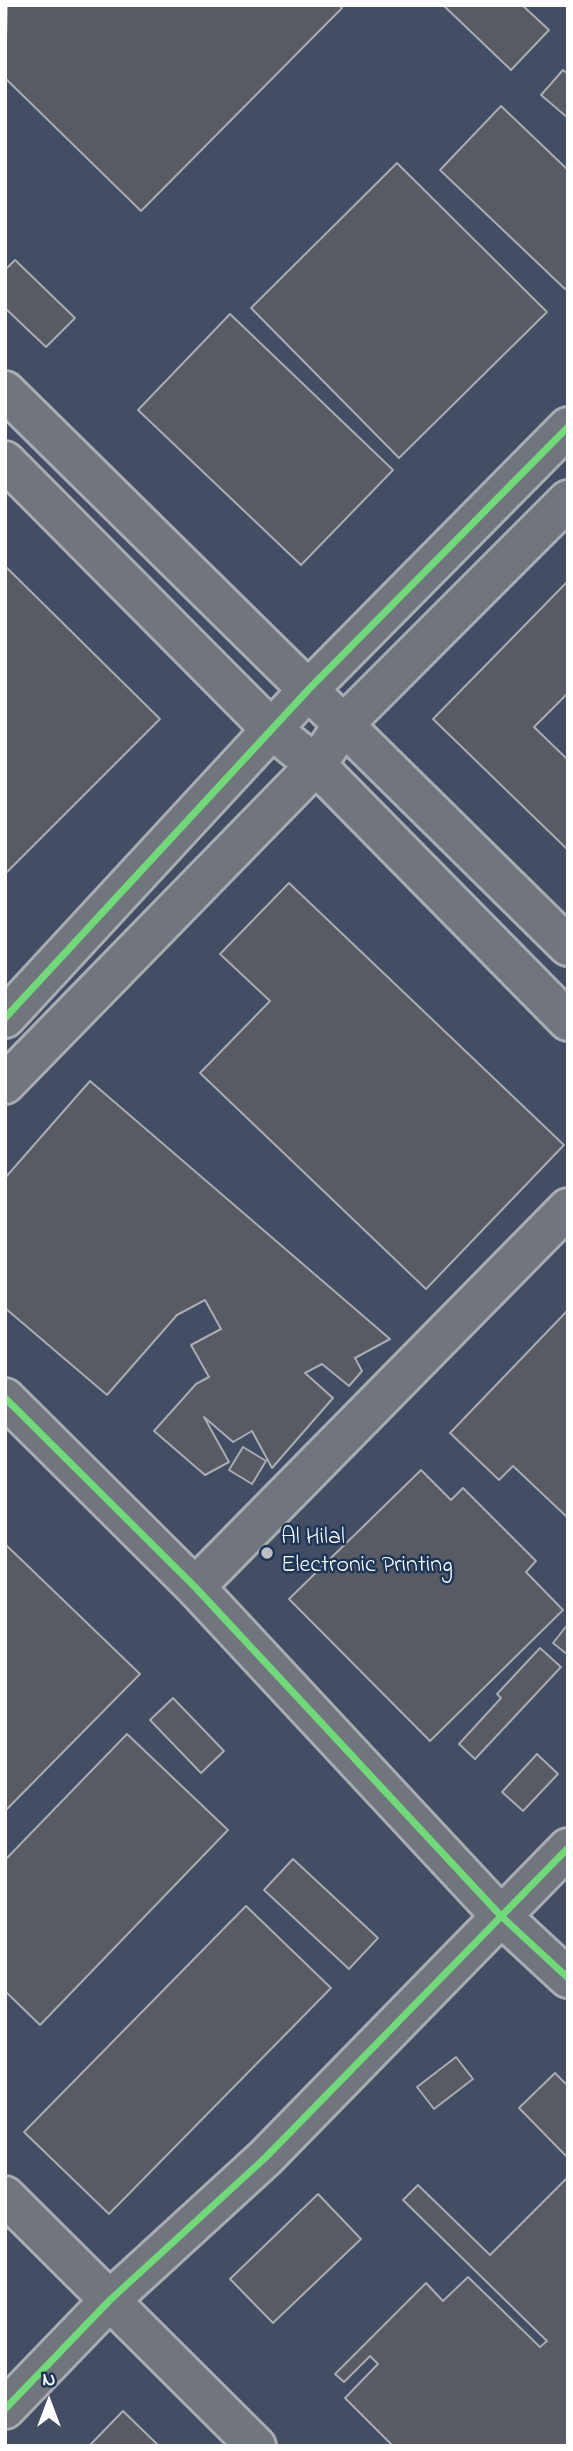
<!DOCTYPE html>
<style>
body{margin:0}
#map{position:relative;width:573px;height:2451px;overflow:hidden;background:#3e4756;font-family:"Indie Flower",sans-serif}
canvas{display:block}
.frame{position:absolute;inset:0;border:7px solid #fff;pointer-events:none}
.north{position:absolute;left:14px;top:2367px;width:70px;height:70px;-webkit-text-stroke:5px #1d3557;paint-order:stroke;rotate:0deg;font-size:19px;font-weight:700;line-height:28px;text-align:center;color:#fff}
.north::after{content:'';display:block;margin:auto;width:24px;height:32px;background:#fff;clip-path:polygon(50% 0,100% 100%,50% 72%,0 100%)}
</style>
<div id="map">
<canvas width="573" height="2451"></canvas>
<div class="frame"></div>
<div class="north">N</div>
</div>
<script>
const g = document.querySelector('canvas').getContext('2d');
g.lineJoin = 'round';
function paint(path, color) {
  g.fillStyle = color;
  g.fill(path, 'evenodd');
}
function strokePath(path, color, width, dash) {
  g.strokeStyle = color;
  g.lineWidth = width;
  g.lineCap = dash ? 'butt' : 'round';
  g.setLineDash(dash || []);
  g.stroke(path);
}
function write(font, color, halo, rows, align = 'center') {
  g.font = font + ' "Indie Flower",sans-serif';
  g.lineWidth = 5;
  g.setLineDash([]);
  g.textBaseline = 'middle';
  g.strokeStyle = halo;
  g.fillStyle = color;
  for (const [text, x, y, turn = 0] of rows) {
    g.save();
    g.translate(x, y);
    g.rotate((+turn || 0) * Math.PI / 180);
    g.textAlign = isNaN(turn) ? turn : align;
    if (halo) g.strokeText(text, 0, 0);
    g.fillText(text, 0, 0);
    g.restore();
  }
}
const built = new Path2D(`
 M5 5H568V2446H5Z`);
const building = new Path2D(`
 M7 5H339L342 8 141 211 5 78Z
 M443 5H522L549 30 511 70Z
 M563 70 568 74V118L541 95Z
 M501 106 568 170V286L565 289 440 170Z
 M397 163 547 312 399 458 251 308Z
 M15 260 75 318 46 347 5 308V270Z
 M230 314 393 470 301 565 138 410Z
 M5 566 160 719 6 873H5Z
 M568 581V693L534 727 568 760V850L433 719Z
 M289 883 564 1145 426 1289 200 1073 270 1001 220 954Z
 M90 1081 390 1339 355 1358 362 1371 349 1386 322 1364 305 1373 333 1398 272 1468 252 1431 233 1442 204 1417 229 1462 205 1475 154 1431 196 1384 209 1377 191 1345 221 1329 205 1300 177 1315 107 1395 5 1308V1178Z
 M568 1310V1518L513 1466 499 1480 450 1433Z
 M243 1447 266 1461 252 1484 229 1470Z
 M421 1470 451 1500 463 1488 536 1561 526 1572 563 1610 430 1741 289 1599Z
 M5 1544 140 1674 5 1811Z
 M568 1624V1655L553 1643Z
 M540 1648 561 1667 475 1759 459 1744 501 1698 497 1694Z
 M173 1698 224 1751 201 1773 150 1720Z
 M127 1734 228 1830 40 2025 5 1991V1860Z
 M537 1754 558 1774 523 1811 502 1792Z
 M293 1859 378 1938 349 1969 264 1890Z
 M246 1906 331 1988 109 2214 24 2132Z
 M456 2057 473 2079 434 2109 417 2087Z
 M555 2073 568 2086V2158L519 2108Z
 M568 2177V2446H393L345 2398 378 2364 370 2356 344 2382 335 2374 426 2283 443 2301 468 2277 540 2347 547 2341 403 2200 418 2185 490 2255Z
 M318 2194 361 2239 273 2323 230 2279Z
 M123 2411 159 2446H89Z`);
const minor = new Path2D(`
 M5 391 568 946
 M5 461 271 729 316 765 568 1021
 M5 1018 309 689 568 427
 M5 1084 316 765 344 724 568 500
 M5 1398 195 1587 501 1916 568 1978
 M195 1587 568 1208
 M5 2196 256 2446
 M5 2409 110 2300 265 2158 568 1848`);
const cycleway = new Path2D(`
 M5 1018 309 689 568 427
 M5 1398 195 1587 501 1916 568 1978
 M5 2409 110 2300 265 2158 568 1848`);
const markers = [
 [267,1553,7,"#bbbfc4"]
];
const poiNames = [
 ["Al Hilal",281,1539],
 ["Electronic Printing",281,1567]
];
paint(built, '#434d64');
paint(building, '#585b64');
strokePath(building, '#a8acb3', 2);
strokePath(minor, '#a8acb3', 44);
strokePath(minor, '#70757e', 38);
strokePath(cycleway, '#71d979', 7);
for (const [x, y, r, color] of markers) {
  const dot = new Path2D();
  dot.arc(x, y, r, 0, 2 * Math.PI);
  g.fillStyle = color;
  g.fill(dot);
  strokePath(dot, '#1d3557', 2.5);
}
write('24px', '#fff', '#1d3557', poiNames, 'left');
</script>
